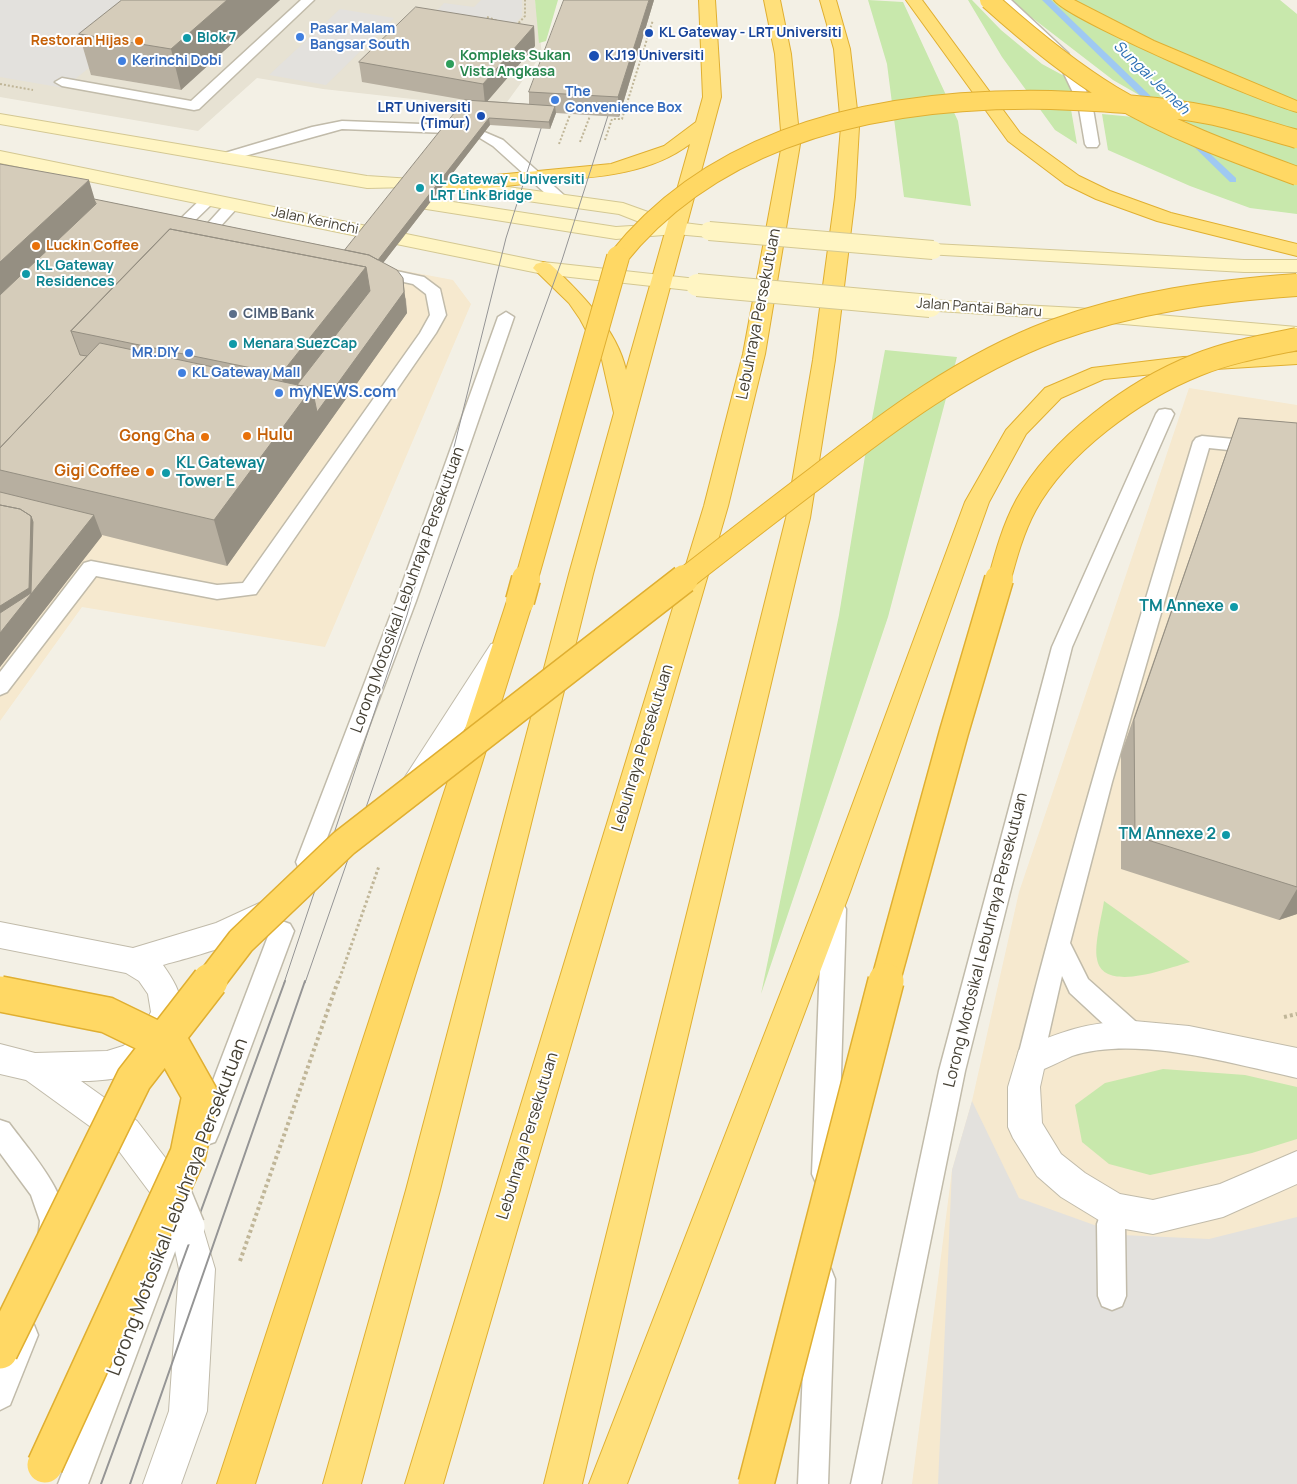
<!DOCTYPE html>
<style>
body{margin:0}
canvas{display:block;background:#f3f0e5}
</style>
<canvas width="1297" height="1484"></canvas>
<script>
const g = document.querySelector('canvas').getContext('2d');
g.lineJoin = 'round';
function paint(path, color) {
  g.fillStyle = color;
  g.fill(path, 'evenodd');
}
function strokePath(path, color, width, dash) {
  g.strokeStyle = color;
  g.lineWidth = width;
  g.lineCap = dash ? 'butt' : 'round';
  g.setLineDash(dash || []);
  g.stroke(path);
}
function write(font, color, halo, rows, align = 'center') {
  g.font = font + ' Manrope,sans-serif';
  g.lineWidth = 4;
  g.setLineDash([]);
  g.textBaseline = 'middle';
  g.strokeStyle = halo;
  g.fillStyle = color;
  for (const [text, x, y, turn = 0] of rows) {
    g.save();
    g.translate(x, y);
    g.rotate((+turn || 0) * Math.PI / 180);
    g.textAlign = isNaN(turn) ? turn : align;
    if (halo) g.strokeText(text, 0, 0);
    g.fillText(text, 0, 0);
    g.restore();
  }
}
const residential = new Path2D(`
 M0 0H180L92 75 181 90 280 0H535L542 54 502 109 323 89 257 78 198 131 0 97Z`);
const commercial = new Path2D(`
 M0 194 453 280 471 304 325 647 82 607 0 721Z
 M1189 388 1297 405V1484H912L952 1170 972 1101 1019 892Z`);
const green = new Path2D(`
 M535 0H558L546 41 539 43Z
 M868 0 903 2 958 121 971 206 904 197 887 64Z
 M968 0H972L1001 30 1042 64 1092 91 1068 92 1077 144 1055 130 1002 57Z
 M1009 0H1280L1297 14V214L1250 208 1190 186 1108 150 1102 114 1186 122 1113 80Z
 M885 350 957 357 888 617 761 994 839 615 865 456Z
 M1104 901 1190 962C1168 968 1103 994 1097 959 1094 944 1102 916 1104 901Z
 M1163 1069 1245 1075 1297 1087V1139L1252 1153 1150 1175 1109 1164 1082 1142 1075 1105 1105 1083Z`);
const parking = new Path2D(`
 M0 0H173L64 88 0 77Z
 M481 0H522V16L510 30 430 18 444 3 474 7Z
 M340 9 394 18 326 85 269 75Z
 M972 1101 1019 1198 1122 1235 1209 1239 1297 1217V1484H938L952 1170Z`);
const stream = new Path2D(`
 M1042 0H1051L1162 107V111H1156Z
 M1189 134 1236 178V182H1230L1186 139V135Z`);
const pathFar2 = new Path2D(`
 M487 17 498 21
 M516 26 525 16V0
 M0 84 33 90
 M605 140 612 119H622L653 20
 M580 142 590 116
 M559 144 571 112`);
const pathFar1 = new Path2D(`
 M338 983 379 866`);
const path = new Path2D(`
 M1284 1017 1297 1014
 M240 1261 338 981`);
const service = new Path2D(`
 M301 0H314L199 109 194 110 62 86 55 82 62 78 191 101Z
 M998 0H1011L1068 53 1092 103 1099 144 1097 147H1087L1085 144 1078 103 1055 55Z
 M342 121 448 125 455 129 448 133 342 129 223 162 216 158 218 155 312 127Z
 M482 131 503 140 566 197 568 200 566 203H556L493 146 475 135Z
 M209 195 216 199 214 202 182 233H172L169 230 172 227 204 196Z
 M233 200 240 204 238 207 209 239H199L196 236 199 233 228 201Z
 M373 266 424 277 440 289 446 315 436 333 256 594 217 599 96 576 7 692 0 695V672L84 563 91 561 217 585 243 583 420 333 430 315 426 294 413 284 367 274 365 271 367 268Z
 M506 312 514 317 416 601 318 862 315 869 307 871 299 869 296 862 396 601 498 317Z
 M1165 409 1171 410 1174 414 1072 647 965 1071 881 1484H851L939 1071 1052 647 1156 414 1159 410Z
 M1202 436 1297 445V457L1209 448 1112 782 1070 943 1088 979 1143 1028 1146 1036 1143 1044 1134 1047 1125 1044 1070 993 1062 976 1043 1060 1039 1068 1030 1071 1021 1068 1017 1060C1069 852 1131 647 1193 442L1196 438Z
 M834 899 842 902 846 909 838 1174 834 1183 825 1187 816 1183 812 1174 822 909 826 902Z
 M282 921 290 924 294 931 219 1133 215 1142 206 1145 197 1142 193 1133 270 931 274 924Z
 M0 1120 9 1123C34 1157 81 1205 62 1249L52 1253 42 1249 38 1240 40 1221 31 1195 0 1153Z
 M1114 1197 1123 1201 1127 1210 1125 1224 1126 1296 1122 1306 1112 1310 1102 1306 1098 1296 1097 1224 1105 1201Z
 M165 1228 175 1232 179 1241 88 1484H58L151 1241 155 1232Z
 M821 1265 831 1269 835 1279 828 1484H798L807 1279 811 1269Z
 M24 1321 34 1325 38 1335 10 1405 0 1410V1359L14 1325Z`);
const minor = new Path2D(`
 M1134 1021 1189 1026 1297 1048V1078C1232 1064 1137 1035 1072 1056 1063 1060 1054 1065 1044 1069L1040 1087 1042 1123 1061 1154 1085 1173 1120 1194 1153 1200 1220 1184 1297 1151V1184L1223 1217 1153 1234 1114 1227 1102 1222 1061 1197 1037 1176 1013 1138 1008 1127V1087L1019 1050C1062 1031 1087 1022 1134 1021Z`);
const tertiary = new Path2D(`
 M500 642 509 644 513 651 423 796 413 799 403 796 399 788 403 780 491 644Z
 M266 900 277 904 281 913C268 938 191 957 163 965 173 979 181 992 182 1010 184 1028 160 1061 144 1069 124 1079 102 1081 81 1081L137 1121 187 1186 192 1198 187 1210 175 1215 163 1210 113 1143 26 1080 0 1074V1044L35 1053 107 1051 123 1046 138 1036 151 1012 148 994 139 981 126 973 0 948V922L133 948 216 923Z
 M187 1210 199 1215 215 1269 207 1411 181 1484H143L169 1411 179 1269 170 1227 175 1215Z`);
const secondary = new Path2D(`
 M0 114 367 176 412 179 414 183 412 187 367 188 0 124Z
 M0 151 543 262 697 279 704 281 707 285 704 289 697 291 543 274 0 163Z
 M443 178 623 203 676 222 716 227 719 231 716 235 709 237 675 234 616 239 420 208 417 204 420 200 427 198 616 227 647 225 619 214 436 188 434 184 436 180Z
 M933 244 1244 260H1297V272H1244L926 254 923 250 926 246Z
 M930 300 1077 308 1297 327V339L1077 320 923 310 920 306 923 302Z`);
const trunk = new Path2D(`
 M699 0H715L721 97 593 574 440 1190 361 1484H323L406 1190 569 574 614 413 602 360 580 319 569 303 533 268 536 264 543 262 550 264C580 292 617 329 626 370L690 144C650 174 599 177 550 181 518 185 486 188 454 191L447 189 445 185 447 181 454 179 611 164 664 146 696 122 703 97Z
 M764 0H780L791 54 800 144 765 354 728 506 443 1484H405L704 506 743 354 782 144 775 54Z
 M820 0H836L850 49 859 127 855 197 835 360 810 518 582 1484H544L786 518 813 360 835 197 841 127 834 49Z
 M906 0H922L1020 133 1079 176 1110 191 1171 213 1297 244V256L1157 221 1096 199 1065 184 1008 141Z
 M1297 352V364L1183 371 1104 379 1061 398 1026 434 989 502 850 892 627 1484H589L820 892 965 502 1006 430 1045 388 1092 368 1183 357Z`);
const motorway = new Path2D(`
 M1054 0H1074L1154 41 1297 101V112C1265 104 1068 20 1054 0Z
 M520 592 529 595 533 601 255 1484H217L507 601 511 595Z`);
const tramFar1 = new Path2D(`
 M284 983 407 615 454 447 506 238 545 116
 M305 983 419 655 562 260 612 103`);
const tram = new Path2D(`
 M101 1484 285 981
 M130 1484 305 981`);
const tertiaryBridge = new Path2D(`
 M175 1198 187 1227`);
const secondaryBridgeFar1 = new Path2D(`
 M709 231 933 250`);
const secondaryBridge = new Path2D(`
 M697 285 930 306`);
const motorwayBridgeFar3 = new Path2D(`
 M989 0C1028 35 1068 68 1112 95 1170 130 1234 153 1297 176
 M617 259C721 128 892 97 1051 100 1104 102 1158 105 1209 115 1239 121 1268 131 1297 139`);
const motorwayBridgeFar2 = new Path2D(`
 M526 581 618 257
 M682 581C727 546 772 511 817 477 890 420 965 364 1053 331 1132 302 1214 291 1297 285
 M999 581C1006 555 1013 529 1026 505 1059 445 1134 390 1197 365 1229 352 1263 346 1297 339`);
const motorwayBridgeFar1 = new Path2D(`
 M520 601 526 579
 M209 983 241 941 344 843 684 579
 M885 983 954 732 999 579`);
const motorwayBridge = new Path2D(`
 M0 994 107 1015 173 1047 200 1095 188 1154 45 1465
 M0 1351 134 1079 210 981
 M756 1484 886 981`);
const wall = new Path2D(`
 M122 0H280L181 90 91 75 79 34Z
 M654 0 619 117 556 113 550 129 490 125 383 263 406 299 407 313 227 566 102 535 0 667V164L94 199 345 250 465 100 362 82 359 62 534 26 535 46 487 101 529 104V92Z
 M1239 418 1297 423V914L1279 920 1121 869V754L1226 453Z`);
const shadedWall = new Path2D(`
 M227 0H280L181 90 171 49Z
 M649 0H654L619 117 618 97Z
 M534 26 535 46 485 104 483 84Z
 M555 106 556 113 550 129 549 122Z
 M489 118 490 125 373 276 371 268Z
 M89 180 102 224 0 324V262Z
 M366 267 403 278 407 313 227 566 214 520 288 406 281 374Z
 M94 515 102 536 0 667V606L31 516Z
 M1297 889V914L1279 920Z`);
const building = new Path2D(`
 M122 0H227L171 49 79 34Z
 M564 0H649L618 97 529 92Z
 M416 7 534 26 483 84 359 62Z
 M465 100 555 106 549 122 489 118 378 260 369 255 345 250Z
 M0 164 89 180 0 262Z
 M94 199 369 255 397 270 403 278 404 292 317 412 312 388 297 385 370 291 366 267 170 229 71 331 80 355 87 356 0 448V295L96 204Z
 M170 229 366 267 281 374 71 331Z
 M100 343 312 388 214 520 0 470V448Z
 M1239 418 1297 423V887L1135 836 1134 720Z
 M0 492 94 515 0 633V613L31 593 33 522 31 516 20 509 0 505Z
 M0 505 20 509 31 516 29 588 0 606Z`);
const markers = [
 [649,33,5,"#1a4fb4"],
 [300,37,5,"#3f7fe0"],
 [187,38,5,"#0f9aa8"],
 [139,41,5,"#e8710a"],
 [594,56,6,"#1a4fb4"],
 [122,61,5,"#3f7fe0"],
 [450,64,5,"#2e9e5b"],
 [555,100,5,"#3f7fe0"],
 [481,116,5,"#1a4fb4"],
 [420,188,5,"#0f9aa8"],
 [36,246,5,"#e8710a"],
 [26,274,5,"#0f9aa8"],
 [233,314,5,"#5c6f8a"],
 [233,344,5,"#0f9aa8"],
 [189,353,5,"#3f7fe0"],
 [182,373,5,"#3f7fe0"],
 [279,393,5,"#3f7fe0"],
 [247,436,5,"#e8710a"],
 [205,437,5,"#e8710a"],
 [150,472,5,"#e8710a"],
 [166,473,5,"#0f9aa8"],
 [1234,607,5,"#0f9aa8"],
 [1226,835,5,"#0f9aa8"]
];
const farShopnames = [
 ["Pasar Malam",310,29],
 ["Bangsar South",310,45],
 ["Kerinchi Dobi",132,61],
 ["The",565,92],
 ["Convenience Box",565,108],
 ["MR.DIY",179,353,"right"],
 ["KL Gateway Mall",192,373]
];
const farTransitnames = [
 ["KL Gateway - LRT Universiti",659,33],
 ["KJ19 Universiti",605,56],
 ["LRT Universiti",471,108,"right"],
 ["(Timur)",471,124,"right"]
];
const farCulturenames = [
 ["Blok 7",197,38],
 ["KL Gateway - Universiti",430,180],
 ["LRT Link Bridge",430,196],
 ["KL Gateway",36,266],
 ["Residences",36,282],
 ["Menara SuezCap",243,344]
];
const farFoodnames = [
 ["Restoran Hijas",129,41],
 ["Luckin Coffee",46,246,"left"]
];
const farLeisurenames = [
 ["Kompleks Sukan",460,56],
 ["Vista Angkasa",460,72]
];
const farStreetnames = [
 ["Jalan Kerinchi",315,221,12],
 ["Jalan Pantai Baharu",979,308,4]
];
const farServicenames = [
 ["CIMB Bank",243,314]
];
const farWaternames = [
 ["Sungai Jerneh",1151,78,44]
];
const streetNames = [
 ["Lebuhraya Persekutuan",759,314,-79],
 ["Lorong Motosikal Lebuhraya Persekutuan",408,590,-70],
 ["Lebuhraya Persekutuan",643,748,-73],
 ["Lorong Motosikal Lebuhraya Persekutuan",986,940,-76],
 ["Lebuhraya Persekutuan",528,1136,-73]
];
const shopNames = [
 ["myNEWS.com",289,393]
];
const foodNames = [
 ["Hulu",257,436,"left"],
 ["Gong Cha",195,437],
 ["Gigi Coffee",140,472]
];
const cultureNames = [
 ["KL Gateway",176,464,"left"],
 ["Tower E",176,482,"left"],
 ["TM Annexe",1224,607],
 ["TM Annexe 2",1216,835]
];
const nearStreetnames = [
 ["Lorong Motosikal Lebuhraya Persekutuan",178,1207,-69]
];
paint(residential, '#e7e2d3');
paint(commercial, '#f6e9cf');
paint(green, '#c8e8ac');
paint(parking, '#e3e1dd');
paint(stream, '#9fc9f2');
strokePath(service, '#c1bbaa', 3);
strokePath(minor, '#c1bbaa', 2);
strokePath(tertiary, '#c1bbaa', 2);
strokePath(secondary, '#d4c893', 2);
strokePath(trunk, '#e0af31', 2);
strokePath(motorway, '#e0af31', 2);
strokePath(pathFar2, '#c0b698', 2, [2, 2]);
strokePath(pathFar1, '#c0b698', 3, [2.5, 2.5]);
strokePath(path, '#c0b698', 4, [3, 3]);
paint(service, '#fff');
paint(minor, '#fff');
paint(tertiary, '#fff');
paint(secondary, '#fff5c3');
paint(trunk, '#ffe07b');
paint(motorway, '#ffd864');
strokePath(tramFar1, '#959595', 1);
strokePath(tram, '#959595', 2);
strokePath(tertiaryBridge, '#c1bbaa', 38, []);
strokePath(secondaryBridgeFar1, '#d4c893', 20, []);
strokePath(secondaryBridge, '#d4c893', 24, []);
strokePath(motorwayBridgeFar3, '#e0af31', 20, []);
strokePath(motorwayBridgeFar2, '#e0af31', 24, []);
strokePath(motorwayBridgeFar1, '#e0af31', 31, []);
strokePath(motorwayBridge, '#e0af31', 38, []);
strokePath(tertiaryBridge, '#fff', 35);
strokePath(secondaryBridgeFar1, '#fff5c3', 18);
strokePath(secondaryBridge, '#fff5c3', 22);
strokePath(motorwayBridgeFar3, '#ffd864', 18);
strokePath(motorwayBridgeFar2, '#ffd864', 22);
strokePath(motorwayBridgeFar1, '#ffd864', 28);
strokePath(motorwayBridge, '#ffd864', 35);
paint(wall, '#b7afa0');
paint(shadedWall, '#958f82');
paint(building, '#d5ccba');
strokePath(building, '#958f82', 1);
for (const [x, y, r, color] of markers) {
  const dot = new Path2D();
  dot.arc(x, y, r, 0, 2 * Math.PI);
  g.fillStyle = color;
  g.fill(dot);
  strokePath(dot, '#fff', 2);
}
write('bold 14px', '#366cbe', '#fff', farShopnames, 'left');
write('bold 14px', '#164399', '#fff', farTransitnames, 'left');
write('bold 14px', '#0d838f', '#fff', farCulturenames, 'left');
write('bold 14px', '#c56008', '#fff', farFoodnames, 'right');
write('bold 14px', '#27864d', '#fff', farLeisurenames, 'left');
write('14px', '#454034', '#fff', farStreetnames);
write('bold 14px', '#4e5e75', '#fff', farServicenames, 'left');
write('italic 15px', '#2b6fb3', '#fff', farWaternames);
write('16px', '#454034', '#fff', streetNames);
write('bold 16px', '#366cbe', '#fff', shopNames, 'left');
write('bold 16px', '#c56008', '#fff', foodNames, 'right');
write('bold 16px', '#0d838f', '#fff', cultureNames, 'right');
write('19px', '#454034', '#fff', nearStreetnames);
</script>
